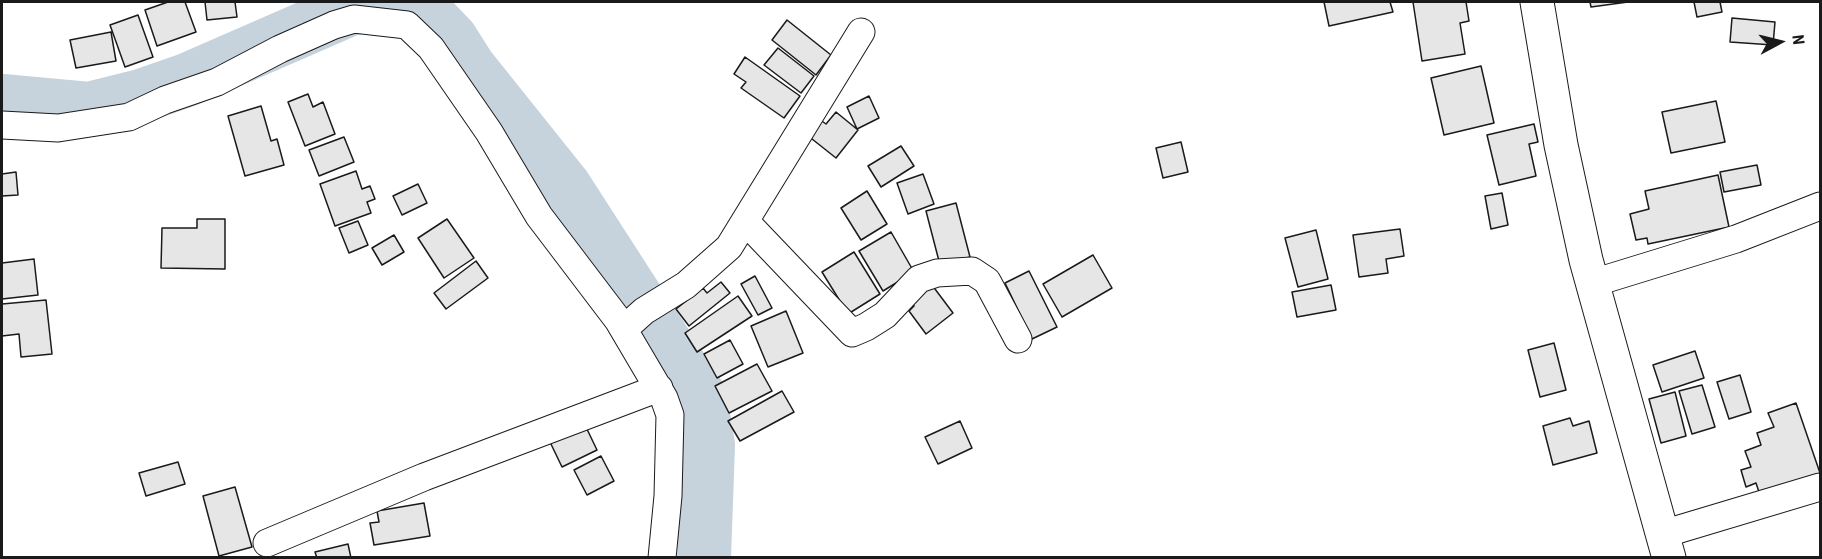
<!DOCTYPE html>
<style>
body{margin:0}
#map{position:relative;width:1822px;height:559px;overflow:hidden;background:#fff;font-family:"Roboto Condensed",sans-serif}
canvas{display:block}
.frame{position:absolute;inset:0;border:3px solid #1a1a1a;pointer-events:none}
.north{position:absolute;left:1750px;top:12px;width:60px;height:60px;-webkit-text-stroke:4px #fff;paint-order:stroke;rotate:83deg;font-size:16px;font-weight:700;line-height:24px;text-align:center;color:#1a1a1a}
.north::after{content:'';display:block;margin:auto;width:21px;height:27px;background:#1a1a1a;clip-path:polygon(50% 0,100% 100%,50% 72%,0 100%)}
</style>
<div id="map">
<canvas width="1822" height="559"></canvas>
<div class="frame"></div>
<div class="north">N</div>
</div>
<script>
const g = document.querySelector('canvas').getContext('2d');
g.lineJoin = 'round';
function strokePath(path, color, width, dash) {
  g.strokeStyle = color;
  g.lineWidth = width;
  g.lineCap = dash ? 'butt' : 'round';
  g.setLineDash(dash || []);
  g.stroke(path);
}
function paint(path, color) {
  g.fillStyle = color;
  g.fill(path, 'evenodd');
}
const river = new Path2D(`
 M401 2 421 8 451 39 468 66 564 186 700 397 708 445 704 558
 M2 101 89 109 141 96 187 80 350 9 383 2`);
const building = new Path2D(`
 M168 2H185L196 32 157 46 145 10Z
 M205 2H235L237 17 207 20Z
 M1324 2H1390L1393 12 1329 26Z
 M1413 2H1466L1469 21 1460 23 1465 54 1422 61Z
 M1590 2H1628L1591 7Z
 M1694 2H1720L1722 12 1697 17Z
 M138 15 153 57 125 67 110 25Z
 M1732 18 1775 22 1773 45 1730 42Z
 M787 20 831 55 816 75 772 40Z
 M111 32 116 61 76 68 70 40Z
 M778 48 814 76 801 93 764 65Z
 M745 57 800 96 784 118 741 88 746 82 734 74Z
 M1481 66 1494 123 1444 135 1431 78Z
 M308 94 313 107 323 102 335 134 305 146 288 102Z
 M869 96 879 118 857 129 847 107Z
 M1716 101 1725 142 1671 153 1662 112Z
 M261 106 271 141 277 139 284 165 245 176 228 116Z
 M836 112 858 130 836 158 807 135 819 119 826 124Z
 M1534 124 1538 142 1529 144 1536 176 1499 185 1487 135Z
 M344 137 354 162 319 176 309 150Z
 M1181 142 1188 172 1163 178 1156 148Z
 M901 146 914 166 881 187 868 166Z
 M1757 165 1761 185 1724 192 1720 172Z
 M356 171 362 189 370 186 375 199 367 202 371 213 335 226 320 184Z
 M16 172 18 195 2 196V174Z
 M923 174 934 204 908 214 897 183Z
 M1718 175 1729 227 1648 244 1647 238 1636 240 1630 214 1649 209 1645 191Z
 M418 184 427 203 402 215 393 196Z
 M867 191 887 224 861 240 841 208Z
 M1502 193 1508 225 1491 229 1485 196Z
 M956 203 970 257 940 265 926 211Z
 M197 219H225V269L161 268 162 228H197Z
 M447 219 474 258 444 278 418 238Z
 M358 221 368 245 349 253 339 228Z
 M1400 229 1404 256 1386 259 1388 273 1359 277 1353 235Z
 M1316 230 1328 279 1298 287 1285 238Z
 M891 232 914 272 883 291 859 251Z
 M394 235 404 252 382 265 372 248Z
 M854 252 880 294 848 314 822 272Z
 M1093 255 1112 288 1062 317 1043 284Z
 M34 259 38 295 2 299V263Z
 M476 261 488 278 446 309 434 293Z
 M1029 271 1057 327 1032 339 1005 283Z
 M755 276 772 308 758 315 741 284Z
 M929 281 953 313 926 334 909 311 914 306 908 297Z
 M721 282 730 293 689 326 676 309 703 288 707 293Z
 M1331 285 1336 310 1297 317 1292 292Z
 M738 296 752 316 697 352 685 333Z
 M46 300 52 354 21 357 19 334 2 336V304Z
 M786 311 803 353 768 367 751 326Z
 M730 340 743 364 717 378 704 354Z
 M1554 343 1566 390 1540 397 1528 350Z
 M1695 351 1704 378 1662 392 1653 365Z
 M757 364 772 391 729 413 715 386Z
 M1740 375 1751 412 1729 419 1717 382Z
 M1702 385 1715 427 1692 434 1679 391Z
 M782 391 794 412 740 441 728 421Z
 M1675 392 1686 436 1661 443 1649 399Z
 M1796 403 1820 473 1760 495 1756 483 1746 487 1741 470 1751 467 1745 451 1761 445 1757 433 1774 427 1768 413Z
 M1570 418 1573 426 1589 421 1597 453 1553 465 1543 426Z
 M960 421 972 448 938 464 925 437Z
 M585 425 597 450 562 467 550 442Z
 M601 456 614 481 587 495 574 470Z
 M178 462 185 484 146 496 139 473Z
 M235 487 252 547 219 556 203 496Z
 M424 503 430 536 374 545 370 523 379 522 377 511Z
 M348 544 351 558H317L315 552Z`);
const street = new Path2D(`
 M2 125 58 128 129 117 165 100 217 82 280 49 334 25 354 19 407 25 431 48 489 132 539 216 618 320 664 398 670 415 668 496 662 558
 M745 221 852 333 866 327 885 315 919 279 937 273 972 271 987 281 1018 339
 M1593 283 1736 239 1820 206
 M624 329 644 311 686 285 729 247 861 32
 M1663 534 1820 487
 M267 543 424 477 659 388`);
const secondary = new Path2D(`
 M1537 2 1561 145 1586 260 1669 558`);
strokePath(river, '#c6d2dc', 54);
paint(building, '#e6e6e6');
strokePath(building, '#1a1a1a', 1.5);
strokePath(street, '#1a1a1a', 29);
strokePath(secondary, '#1a1a1a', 35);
strokePath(street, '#fff', 27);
strokePath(secondary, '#fff', 33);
</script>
